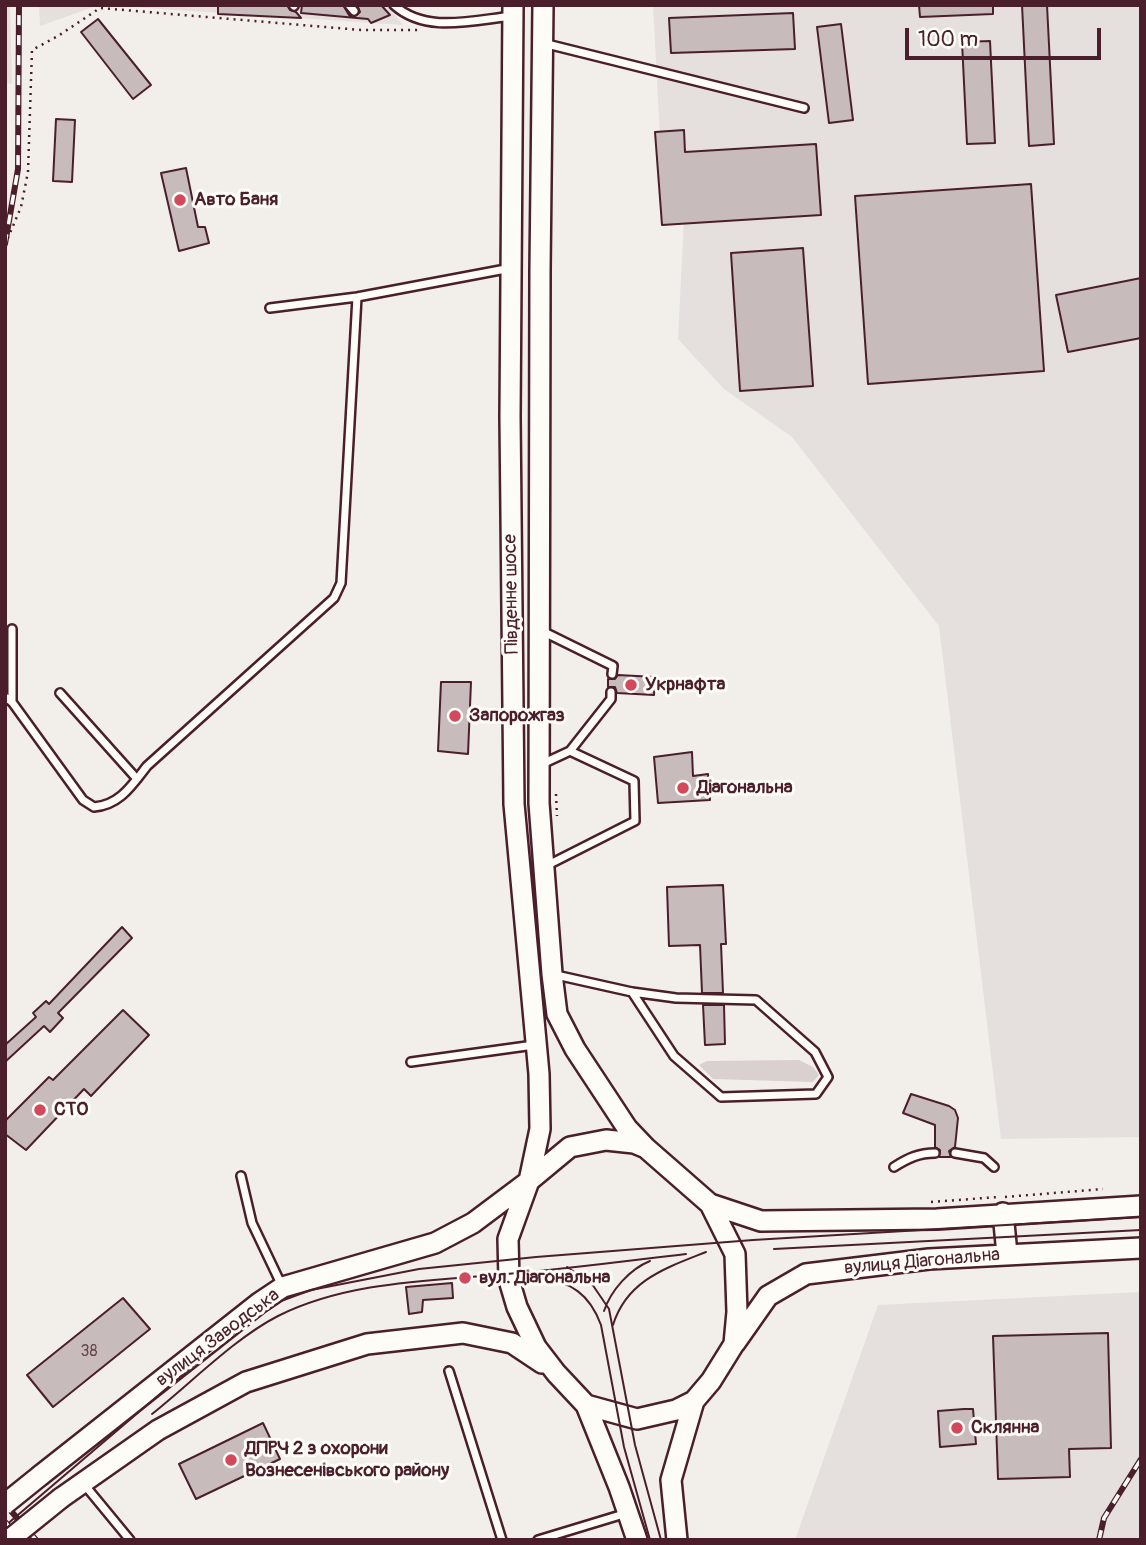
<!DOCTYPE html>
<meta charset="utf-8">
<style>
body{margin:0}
#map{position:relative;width:1146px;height:1545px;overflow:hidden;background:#f2efeb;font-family:Pangolin,sans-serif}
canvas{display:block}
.frame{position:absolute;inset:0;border:7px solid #4a1f2b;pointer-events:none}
.scale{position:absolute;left:905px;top:28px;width:196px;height:32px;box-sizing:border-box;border:4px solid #4a1f2b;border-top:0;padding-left:9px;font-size:21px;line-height:24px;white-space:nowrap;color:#4a1f2b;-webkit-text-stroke:5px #fdfcf7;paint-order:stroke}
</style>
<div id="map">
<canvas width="1146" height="1545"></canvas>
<div class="frame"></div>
<div class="scale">100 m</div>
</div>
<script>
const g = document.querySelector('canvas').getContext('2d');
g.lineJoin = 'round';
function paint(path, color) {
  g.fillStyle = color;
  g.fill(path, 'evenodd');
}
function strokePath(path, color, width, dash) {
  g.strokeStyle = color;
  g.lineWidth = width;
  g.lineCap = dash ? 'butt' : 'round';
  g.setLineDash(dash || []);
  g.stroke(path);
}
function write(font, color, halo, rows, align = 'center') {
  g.font = font + ' Pangolin,sans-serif';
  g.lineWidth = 6;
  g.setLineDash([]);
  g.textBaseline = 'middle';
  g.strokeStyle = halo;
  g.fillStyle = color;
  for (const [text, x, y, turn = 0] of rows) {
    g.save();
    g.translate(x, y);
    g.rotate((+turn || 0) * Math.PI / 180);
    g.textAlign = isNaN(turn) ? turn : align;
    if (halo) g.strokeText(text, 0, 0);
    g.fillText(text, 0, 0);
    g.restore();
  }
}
const built = new Path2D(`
 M5 5H10L12 84 5 83Z
 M39 5H99L40 26Z
 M101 5H386L403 25Z
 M653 5H1141V1137L1001 1139 939 626 792 437 724 389 678 339 684 218 664 213Z
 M1141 1292V1540H795L878 1305Z`);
const green = new Path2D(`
 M799 1060 813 1067 819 1075 813 1082 713 1079 699 1065 707 1061Z`);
const building = new Path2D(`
 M218 5H287L290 10 296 12 301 18 218 14Z
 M302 5H343L349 15 354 17 360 12 357 5H381L390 15 371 23 368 19 301 13Z
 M919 5H993V14L920 17Z
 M1022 5H1047L1054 144 1029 146Z
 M793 13 795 49 671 53 669 18Z
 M98 19 151 85 133 99 81 32Z
 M841 24 853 120 829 123 817 27Z
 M990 41 995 143 967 144 962 42Z
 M56 119 75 120 72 182 53 181Z
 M684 130 685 152 816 144 821 215 662 225 655 132Z
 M186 168 198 227H205L209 243 179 251 161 173Z
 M1031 184 1044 371 868 384 855 196Z
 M803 248 813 386 740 391 731 253Z
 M1141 278V338L1068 352 1056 295Z
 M618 675 655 677 654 695 617 693 615 687H608V679H615Z
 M441 682H471L468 754 438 751Z
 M692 752 693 776 708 774 710 800 658 803 654 757Z
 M723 885 726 944H721L723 993H702L700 945 669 946 667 887Z
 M122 927 132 938 58 1013 63 1018 50 1032 44 1026 5 1062V1045L36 1017 33 1013 46 1001 49 1004Z
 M703 1005H724L725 1044 705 1045Z
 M123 1010 149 1035 91 1096 84 1089 26 1150 5 1134V1121L49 1077 53 1080Z
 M911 1094 949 1106 955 1110 958 1118 955 1147 949 1151 951 1157H939L940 1150 935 1147V1125L903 1113Z
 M452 1283 453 1298 423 1300 422 1312 409 1314 406 1287Z
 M123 1298 150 1329 53 1407 27 1375Z
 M1108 1333 1111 1448 1069 1449 1070 1477 998 1479 993 1336Z
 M964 1409H973L976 1444 940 1447 938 1411Z
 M263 1423 280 1459 196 1499 179 1464Z`);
const path = new Path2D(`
 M5 245 21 207 28 172 32 50 58 36 100 8 361 30H418
 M556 794 557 816
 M1005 1197 1103 1189
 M931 1202 998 1197`);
const lane = new Path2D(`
 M293 5 294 6
 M349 5 354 11
 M394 5C426 34 473 20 513 16
 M543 43 804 108
 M270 308 357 297 511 268
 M12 629V702
 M542 631 613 666 612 674
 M60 693 137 779
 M5 697 12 702 83 800 94 807C120 805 132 785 147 766L334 598 341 583 357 297
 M570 751 611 699V692
 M540 765 570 751 634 781 635 821 546 866
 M556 975 632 992 676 998 756 1000 815 1052 828 1077 816 1094 721 1097 674 1056 632 992
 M411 1062 534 1045
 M955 1153 984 1158 994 1167
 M894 1167C908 1158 919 1153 935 1153
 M241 1176 252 1223 282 1286
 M449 1371 502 1540
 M83 1483 130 1540
 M538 1540 627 1513`);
const secondary = new Path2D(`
 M543 5 540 270 539 803 552 974 557 1014 575 1049 627 1128 646 1148
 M606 1140 634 1143 646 1148 710 1204 735 1254 737 1312 734 1344 711 1381 694 1401 676 1410 637 1419 586 1405 556 1373 536 1347 517 1307 509 1280 508 1239 529 1181 570 1147Z
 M710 1204 761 1221 937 1219 1141 1206
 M1003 1213 1007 1254
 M735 1343 768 1296 806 1274 929 1259 1141 1248
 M586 1405 619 1487 637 1540
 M41 1475 259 1303 283 1287 435 1243 473 1223 529 1181 540 1129 539 1074 514 804 510 417 513 5
 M61 1498 158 1430 246 1382 367 1344 463 1333 512 1343 542 1363
 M677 1540 671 1480 694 1401`);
const tram = new Path2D(`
 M774 1249 1141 1230
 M567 1267 592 1284 609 1309 635 1445 661 1540
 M537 1273C570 1285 588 1290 601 1325L624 1447 650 1540
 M604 1311C611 1290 630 1269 650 1261
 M613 1325C627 1280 666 1268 706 1252
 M152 1414C191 1383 235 1338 278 1316 348 1281 431 1281 507 1274 567 1269 627 1261 686 1254
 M5 1526 221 1342 281 1301 311 1290 419 1269 536 1257 753 1240 1141 1217`);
const rail = new Path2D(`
 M5 244 18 169 19 5
 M5 1504 36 1540
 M5 1522 21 1540
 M1099 1540 1104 1518 1141 1459`);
const secondaryBridge = new Path2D(`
 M5 1504 41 1475
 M9 1540 61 1498`);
const markers = [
 [180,200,7,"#d1495b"],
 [631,685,7,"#d1495b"],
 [455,716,7,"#d1495b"],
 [683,788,7,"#d1495b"],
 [40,1110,7,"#d1495b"],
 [465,1278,7,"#d1495b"],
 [957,1428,7,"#d1495b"],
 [231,1460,7,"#d1495b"]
];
const numberNames = [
 ["38",89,1352]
];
const poiNames = [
 ["Авто Баня",194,200],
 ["Укрнафта",645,685],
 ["Запорожгаз",469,716],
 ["Діагональна",697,788],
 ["СТО",54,1110],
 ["вул. Діагональна",479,1278],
 ["Склянна",971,1428],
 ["ДПРЧ 2 з охорони",245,1449],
 ["Вознесенівського району",245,1471]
];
const streetNames = [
 ["Південне шосе",512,594,-91],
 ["вулиця Діагональна",922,1262,-5],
 ["вулиця Заводська",218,1338,-37]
];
paint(built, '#e5dfdd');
paint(green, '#d9d0cf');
paint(building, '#c8bbbb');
strokePath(building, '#4a1f2b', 2);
strokePath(lane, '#4a1f2b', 12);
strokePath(secondary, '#4a1f2b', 24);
strokePath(path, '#4a1f2b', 2.5, [2, 5]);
strokePath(lane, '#fdfcf7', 7);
strokePath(secondary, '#fdfcf7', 19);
strokePath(tram, '#4a1f2b', 2);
strokePath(rail, '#4a1f2b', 6);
strokePath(rail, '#fdfcf7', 3.5, [10]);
strokePath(secondaryBridge, '#4a1f2b', 24, []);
strokePath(secondaryBridge, '#fdfcf7', 19);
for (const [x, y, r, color] of markers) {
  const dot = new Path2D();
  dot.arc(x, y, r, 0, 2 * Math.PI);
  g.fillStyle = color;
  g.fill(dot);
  strokePath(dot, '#fdfcf7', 2.5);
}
write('16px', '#6a464f', null, numberNames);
write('bold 19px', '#4a1f2b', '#fdfcf7', poiNames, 'left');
write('19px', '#4a1f2b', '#fdfcf7', streetNames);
</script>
